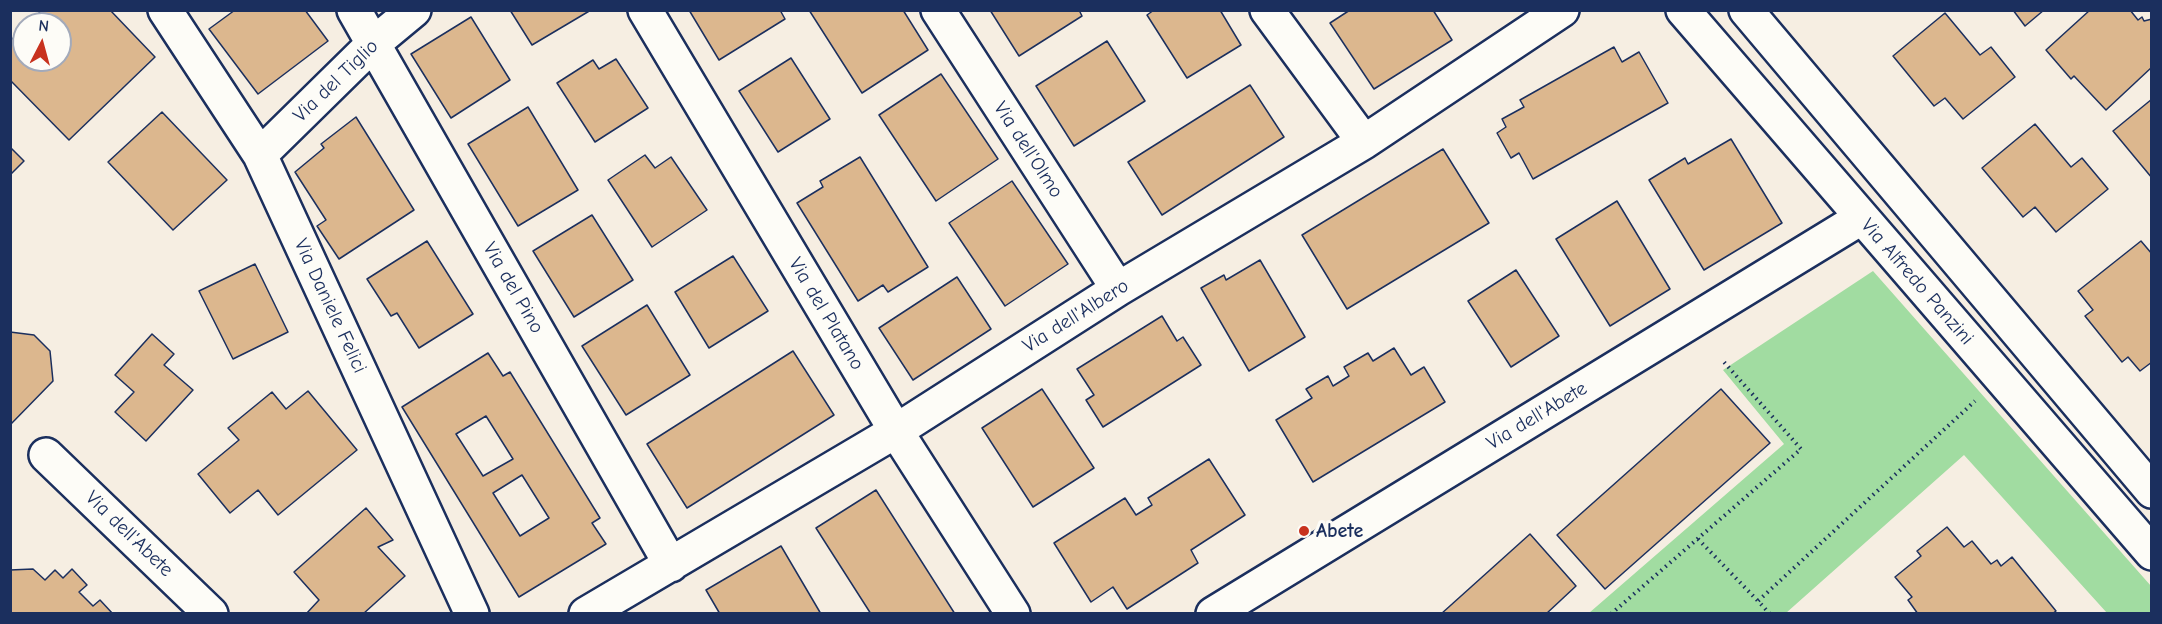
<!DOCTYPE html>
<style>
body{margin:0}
#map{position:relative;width:2162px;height:624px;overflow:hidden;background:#f6eee2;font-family:"Comic Neue",sans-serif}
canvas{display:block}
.frame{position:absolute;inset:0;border:12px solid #1b2f5e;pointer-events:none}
.north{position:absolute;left:12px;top:12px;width:60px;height:60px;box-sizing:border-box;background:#fdfcf7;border:2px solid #a3aaba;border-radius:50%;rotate:6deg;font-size:16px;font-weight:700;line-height:24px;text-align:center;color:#1b2f5e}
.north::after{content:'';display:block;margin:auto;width:21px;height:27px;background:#c8321e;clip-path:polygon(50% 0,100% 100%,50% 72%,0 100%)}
</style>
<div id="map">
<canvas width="2162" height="624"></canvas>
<div class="frame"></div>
<div class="north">N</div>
</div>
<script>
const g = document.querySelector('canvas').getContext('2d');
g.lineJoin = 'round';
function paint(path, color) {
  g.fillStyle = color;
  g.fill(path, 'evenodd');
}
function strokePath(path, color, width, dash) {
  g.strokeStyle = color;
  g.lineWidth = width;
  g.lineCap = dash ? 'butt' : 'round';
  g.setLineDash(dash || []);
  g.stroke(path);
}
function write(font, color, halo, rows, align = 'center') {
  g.font = font + ' "Comic Neue",sans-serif';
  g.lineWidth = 6;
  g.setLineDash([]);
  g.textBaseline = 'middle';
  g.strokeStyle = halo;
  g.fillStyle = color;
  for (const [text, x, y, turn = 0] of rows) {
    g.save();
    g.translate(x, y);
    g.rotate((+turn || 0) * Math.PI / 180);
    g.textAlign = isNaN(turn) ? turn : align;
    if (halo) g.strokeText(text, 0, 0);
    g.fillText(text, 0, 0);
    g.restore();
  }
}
const green = new Path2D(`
 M1873 271 2151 586V613H2107L1964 455 1786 613H1589L1784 444 1723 370Z`);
const building = new Path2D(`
 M42 10H110L155 57 69 140 10 80V41L24 28V60H60V24H28Z
 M235 10H305L328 41 258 94 209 29Z
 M510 10H591L532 45Z
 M689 10H780L785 19 719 60Z
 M809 10H903L928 50 862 93Z
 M990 10H1079L1082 16 1019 56Z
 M1154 10H1220L1241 45 1187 78 1147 15Z
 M1350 10H1433L1452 40 1374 89 1330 23Z
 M2013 10H2044L2025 26Z
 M2090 10H2130L2138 20 2142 17 2144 21 2152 19V67L2106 110 2074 76 2071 79 2046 50Z
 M1945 13 1980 55 1991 47 2015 77 1963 119 1945 98 1934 106 1893 56Z
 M471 17 510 80 451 118 411 54Z
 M1107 41 1145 101 1074 146 1036 86Z
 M1614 47 1622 62 1639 52 1668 103 1533 179 1519 153 1511 158 1497 133 1506 127 1502 119 1524 107 1520 100Z
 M791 58 830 119 778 152 739 91Z
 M616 59 648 108 595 142 557 83 593 60 599 69Z
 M941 74 998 159 936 201 879 115Z
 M1250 85 1284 137 1162 215 1128 162Z
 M2152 99V178L2113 131Z
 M528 107 578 190 518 226 468 144Z
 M162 112 227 180 173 230 108 162Z
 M356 117 414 210 339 259 317 226 326 220 295 172 324 148 321 144Z
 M2035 124 2071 167 2082 158 2108 189 2056 232 2035 207 2023 217 1982 168Z
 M1731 139 1782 223 1704 270 1649 180 1685 158 1688 164Z
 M10 147 24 161 10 175Z
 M1443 149 1489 223 1347 309 1302 235Z
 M645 155 655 168 671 157 707 210 652 247 608 180Z
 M860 157 928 267 888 292 883 285 858 301 797 203 823 187 820 181Z
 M1012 181 1068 264 1005 306 949 223Z
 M1617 201 1670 289 1610 326 1556 239Z
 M592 215 633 280 574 317 533 251Z
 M427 241 473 314 419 348 397 313 391 316 367 279Z
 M2141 241 2152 254V362L2140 371 2128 357 2122 362 2085 316 2093 310 2078 291Z
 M733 256 768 311 709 348 675 292Z
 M1260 260 1305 337 1249 371 1201 288 1224 275 1226 280Z
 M255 264 288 332 233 359 199 291Z
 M1516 270 1559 336 1511 367 1468 301Z
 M957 277 991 329 913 380 879 328Z
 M647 305 690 375 626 415 582 346Z
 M1162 316 1177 341 1183 337 1201 365 1103 427 1086 400 1094 395 1077 369Z
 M10 332 34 335 50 351 53 381 10 425Z
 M152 334 174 354 164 365 193 390 146 441 115 412 134 392 115 375Z
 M1394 348 1411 375 1424 367 1445 402 1313 482 1276 420 1312 398 1306 389 1328 376 1333 386 1349 376 1344 367 1368 353 1373 361Z
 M793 351 834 415 687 508 647 444Z
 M488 353 503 376 510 372 600 518 592 523 606 544 519 597 402 407ZM486 416 513 459 483 476 456 434ZM522 475 549 518 520 536 493 493Z
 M1042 389 1094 468 1033 507 982 428Z
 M1721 389 1770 443 1605 589 1557 535Z
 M308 391 357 450 278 515 258 490 230 513 198 474 239 440 228 428 272 392 286 409Z
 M1209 459 1245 515 1191 550 1198 563 1127 609 1113 587 1091 602 1054 543 1125 498 1136 515 1152 505 1148 498Z
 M876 490 955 614H871L816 528Z
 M366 508 393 540 378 547 405 576 363 614H306L319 600 294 572Z
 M1947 527 1964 547 1972 541 1991 564 1997 560 2001 566 2012 557 2056 611 2052 614H1918L1908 600 1912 597 1895 577 1921 556 1917 551Z
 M1530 534 1576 586 1546 614H1441Z
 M781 546 821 614H720L706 590Z
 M33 569 45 580 55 570 63 578 72 569 87 585 79 592 93 606 100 600 113 614H10V570Z`);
const path = new Path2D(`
 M1698 539 1758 601
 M1611 614 1801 449 1724 362
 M1770 614 1758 601 1975 401`);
const minor = new Path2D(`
 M165 10 260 155 472 614
 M354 10 671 565
 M645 10 896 431 1013 614
 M938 10 1118 289
 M1267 10 1364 142
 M260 155 373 44 414 10
 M46 455 211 614
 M586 614 896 431 1118 289 1364 142 1562 10
 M1213 614 1861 218`);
const secondary = new Path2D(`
 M1683 10 2152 553
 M1746 10 2152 491`);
const markers = [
 [1304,531,6,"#c8321e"]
];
const streetNames = [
 ["Via del Tiglio",336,81,-44],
 ["Via dell'Olmo",1028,150,57],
 ["Via Alfredo Panzini",1917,282,49],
 ["Via del Pino",513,288,60],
 ["Via Daniele Felici",330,306,65],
 ["Via del Platano",826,314,59],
 ["Via dell'Albero",1076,316,-32],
 ["Via dell'Abete",1537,416,-31],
 ["Via dell'Abete",129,534,44]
];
const poiNames = [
 ["Abete",1316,531]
];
paint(green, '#a1dca1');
paint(building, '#dcb78e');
strokePath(building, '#1b2f5e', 1.5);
strokePath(minor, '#1b2f5e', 38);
strokePath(secondary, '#1b2f5e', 38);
strokePath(path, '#1b2f5e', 4, [1.5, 4.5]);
strokePath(minor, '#fdfcf7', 33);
strokePath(secondary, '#fdfcf7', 33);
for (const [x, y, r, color] of markers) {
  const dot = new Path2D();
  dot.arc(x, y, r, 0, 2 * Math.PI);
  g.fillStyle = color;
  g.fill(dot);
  strokePath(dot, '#fdfcf7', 2);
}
write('20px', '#1b2f5e', '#fdfcf7', streetNames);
write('bold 20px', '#1b2f5e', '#fdfcf7', poiNames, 'left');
</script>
